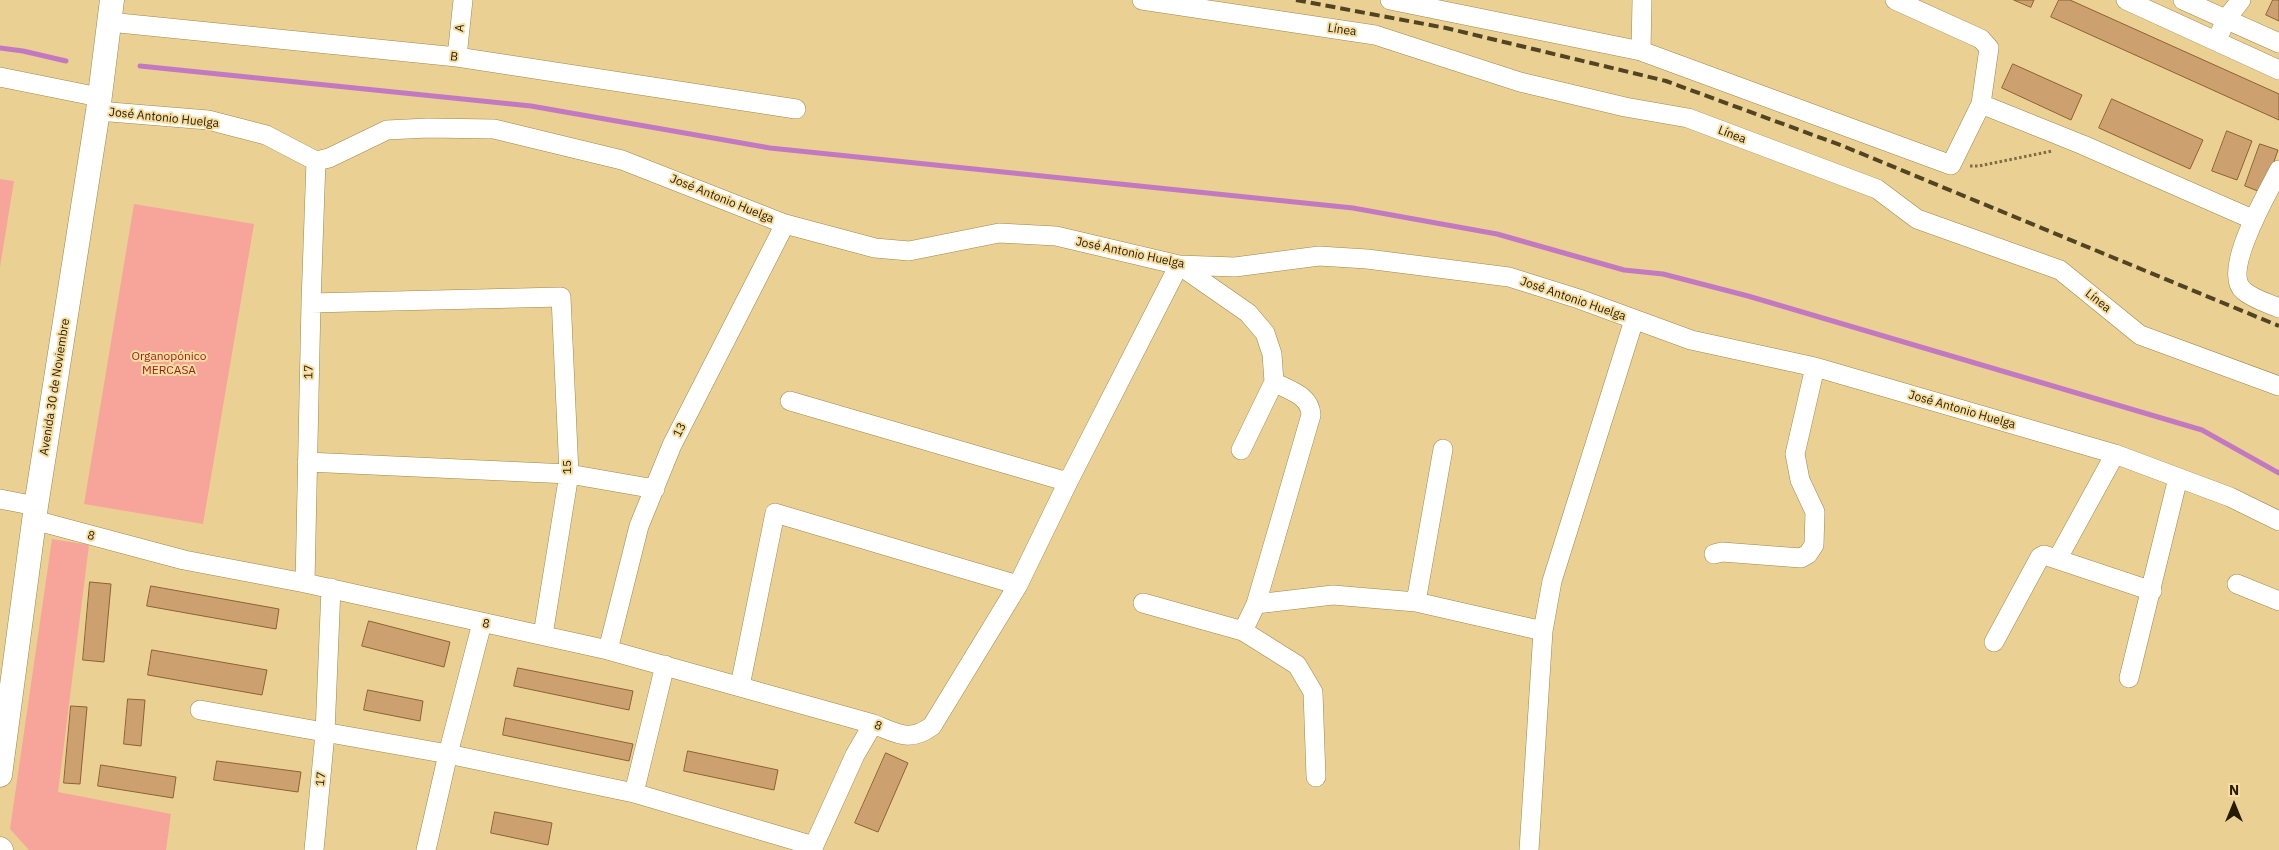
<!DOCTYPE html>
<meta charset="utf-8">
<style>
body{margin:0}
#map{position:relative;width:2279px;height:850px;overflow:hidden;background:#ead093;font-family:"IBM Plex Sans",sans-serif}
canvas{display:block}
.north{position:absolute;left:2209px;top:780px;width:50px;height:50px;-webkit-text-stroke:4px #f7dda0;paint-order:stroke;rotate:0deg;font-size:14px;font-weight:700;line-height:20px;text-align:center;color:#251c03}
.north::after{content:'';display:block;margin:auto;width:18px;height:22px;background:#251c03;clip-path:polygon(50% 0,100% 100%,50% 72%,0 100%)}
</style>
<div id="map">
<canvas width="2279" height="850"></canvas>
<div class="north">N</div>
</div>
<script>
const g = document.querySelector('canvas').getContext('2d');
g.lineJoin = 'round';
function paint(path, color) {
  g.fillStyle = color;
  g.fill(path, 'evenodd');
}
function strokePath(path, color, width, dash) {
  g.strokeStyle = color;
  g.lineWidth = width;
  g.lineCap = dash ? 'butt' : 'round';
  g.setLineDash(dash || []);
  g.stroke(path);
}
function write(font, color, halo, rows, align = 'center') {
  g.font = font + ' "IBM Plex Sans",sans-serif';
  g.lineWidth = 4;
  g.setLineDash([]);
  g.textBaseline = 'middle';
  g.strokeStyle = halo;
  g.fillStyle = color;
  for (const [text, x, y, turn = 0] of rows) {
    g.save();
    g.translate(x, y);
    g.rotate((+turn || 0) * Math.PI / 180);
    g.textAlign = isNaN(turn) ? turn : align;
    if (halo) g.strokeText(text, 0, 0);
    g.fillText(text, 0, 0);
    g.restore();
  }
}
const green = new Path2D(`
 M0 179 14 181 0 267Z
 M134 204 254 224 203 524 84 504Z
 M52 539 89 545 58 792 171 814 166 850H29L10 829Z`);
const stream = new Path2D(`
 M0 48 23 51 66 61
 M140 66 531 106 770 148 1353 208 1497 234 1624 270 1663 274 1748 296 2202 430 2279 473`);
const building = new Path2D(`
 M2014 0H2034L2031 7Z
 M2059 0H2070L2279 94V120L2051 17Z
 M2273 0H2279V21L2266 15Z
 M2013 64 2082 95 2071 120 2002 88Z
 M2112 99 2203 140 2190 169 2099 128Z
 M2227 131 2252 141 2237 180 2212 171Z
 M2260 144 2278 150 2263 193 2245 186Z
 M90 582 111 584 104 662 83 660Z
 M151 586 279 609 276 629 147 606Z
 M369 621 450 642 444 667 362 646Z
 M152 650 267 670 262 695 148 675Z
 M518 668 633 691 629 710 514 686Z
 M368 690 423 701 420 721 364 710Z
 M128 699 145 700 141 746 124 744Z
 M71 706 87 707 80 784 64 783Z
 M506 718 633 744 629 761 503 735Z
 M688 751 778 770 774 790 684 771Z
 M886 753 908 763 878 832 855 823Z
 M217 761 301 772 298 792 214 780Z
 M101 765 176 777 173 798 98 786Z
 M495 812 552 823 548 845 491 833Z`);
const path = new Path2D(`
 M1970 166H1979L2052 151`);
const minor = new Path2D(`
 M1142 0 1375 35 1520 82 1625 107 1688 118 1877 189 1917 219 2060 270 2140 335 2279 386
 M1390 0 1641 51 1951 165 1981 104 1989 48 1981 39 1895 0
 M2126 0 2279 70
 M2183 0 2279 43
 M109 22 457 57 796 109
 M2221 31 2226 19 2241 0
 M1641 51 1642 0
 M457 57 463 0
 M0 77 99 97
 M1981 104 2083 145 2252 219
 M98 111 208 120 266 135 316 161 329 158 387 130 428 128 494 129 622 160 785 224 875 248 909 251 999 233 1056 236 1179 265 1235 267 1319 256 1367 259 1509 277 1579 299 1691 340 1815 367 2115 454 2230 497 2279 521
 M2279 170C2269 191 2220 272 2244 291 2253 299 2268 303 2279 308
 M311 303 561 297 569 474 543 635
 M790 401 1068 482
 M307 462 569 474 655 489
 M0 499 36 506
 M34 520 184 560 305 583 608 650 873 724C897 733 909 743 932 726L1018 585 1068 482 1179 265 1248 313 1265 333 1272 354 1274 382 1241 450
 M1714 554 1722 552 1801 558 1808 554 1814 545 1815 512 1800 480 1795 454 1815 367
 M2058 558 2115 454
 M305 583 311 303 316 161
 M2237 584 2279 601
 M1416 602 1443 449
 M1143 603 1243 631 1297 665 1313 692 1316 777
 M1256 604 1333 595 1416 602 1543 631
 M1243 631 1256 604 1311 415C1310 395 1290 391 1274 382
 M1994 642 2040 557 2044 555 2152 591
 M608 650 639 526 672 445 785 224
 M2129 678 2178 478
 M740 686 775 513 1018 585
 M200 710 448 754 634 793 814 846
 M634 793 665 665
 M314 850 325 733 331 588
 M426 850 448 754 482 623
 M812 850 855 755 873 724
 M1529 850 1543 631 1552 581 1634 320`);
const major = new Path2D(`
 M0 775 36 506 98 111 112 0
 M0 849 1 850`);
const rail = new Path2D(`
 M1296 0 1446 28 1666 81 1843 146 2279 326`);
const streetNames = [
 ["A",460,28,-84],
 ["Línea",1342,30,8],
 ["B",454,57,7],
 ["José Antonio Huelga",164,118,6],
 ["Línea",1732,135,21],
 ["José Antonio Huelga",722,199,22],
 ["José Antonio Huelga",1130,253,12],
 ["José Antonio Huelga",1573,299,19],
 ["Línea",2098,301,39],
 ["17",309,372,-89],
 ["Avenida 30 de Noviembre",55,387,-81],
 ["José Antonio Huelga",1962,410,16],
 ["13",680,430,-63],
 ["15",568,467,-90],
 ["8",91,536,14],
 ["8",486,624,11],
 ["8",878,726,20],
 ["17",321,779,-84]
];
const parkNames = [
 ["Organopónico",169,357],
 ["MERCASA",169,371]
];
paint(green, '#f7a59a');
strokePath(stream, '#c379c1', 5);
paint(building, '#cda070');
strokePath(building, '#8b6233', 1);
strokePath(minor, '#9f874c', 20);
strokePath(major, '#9f874c', 25);
strokePath(path, '#7e6d44', 3, [2.5, 2.5]);
strokePath(minor, '#fff', 19);
strokePath(major, '#fff', 24);
strokePath(rail, '#514423', 4, [10, 5]);
write('12px', '#251c03', '#f7dda0', streetNames);
write('12px', '#9a1c1a', '#f7dda0', parkNames);
</script>
